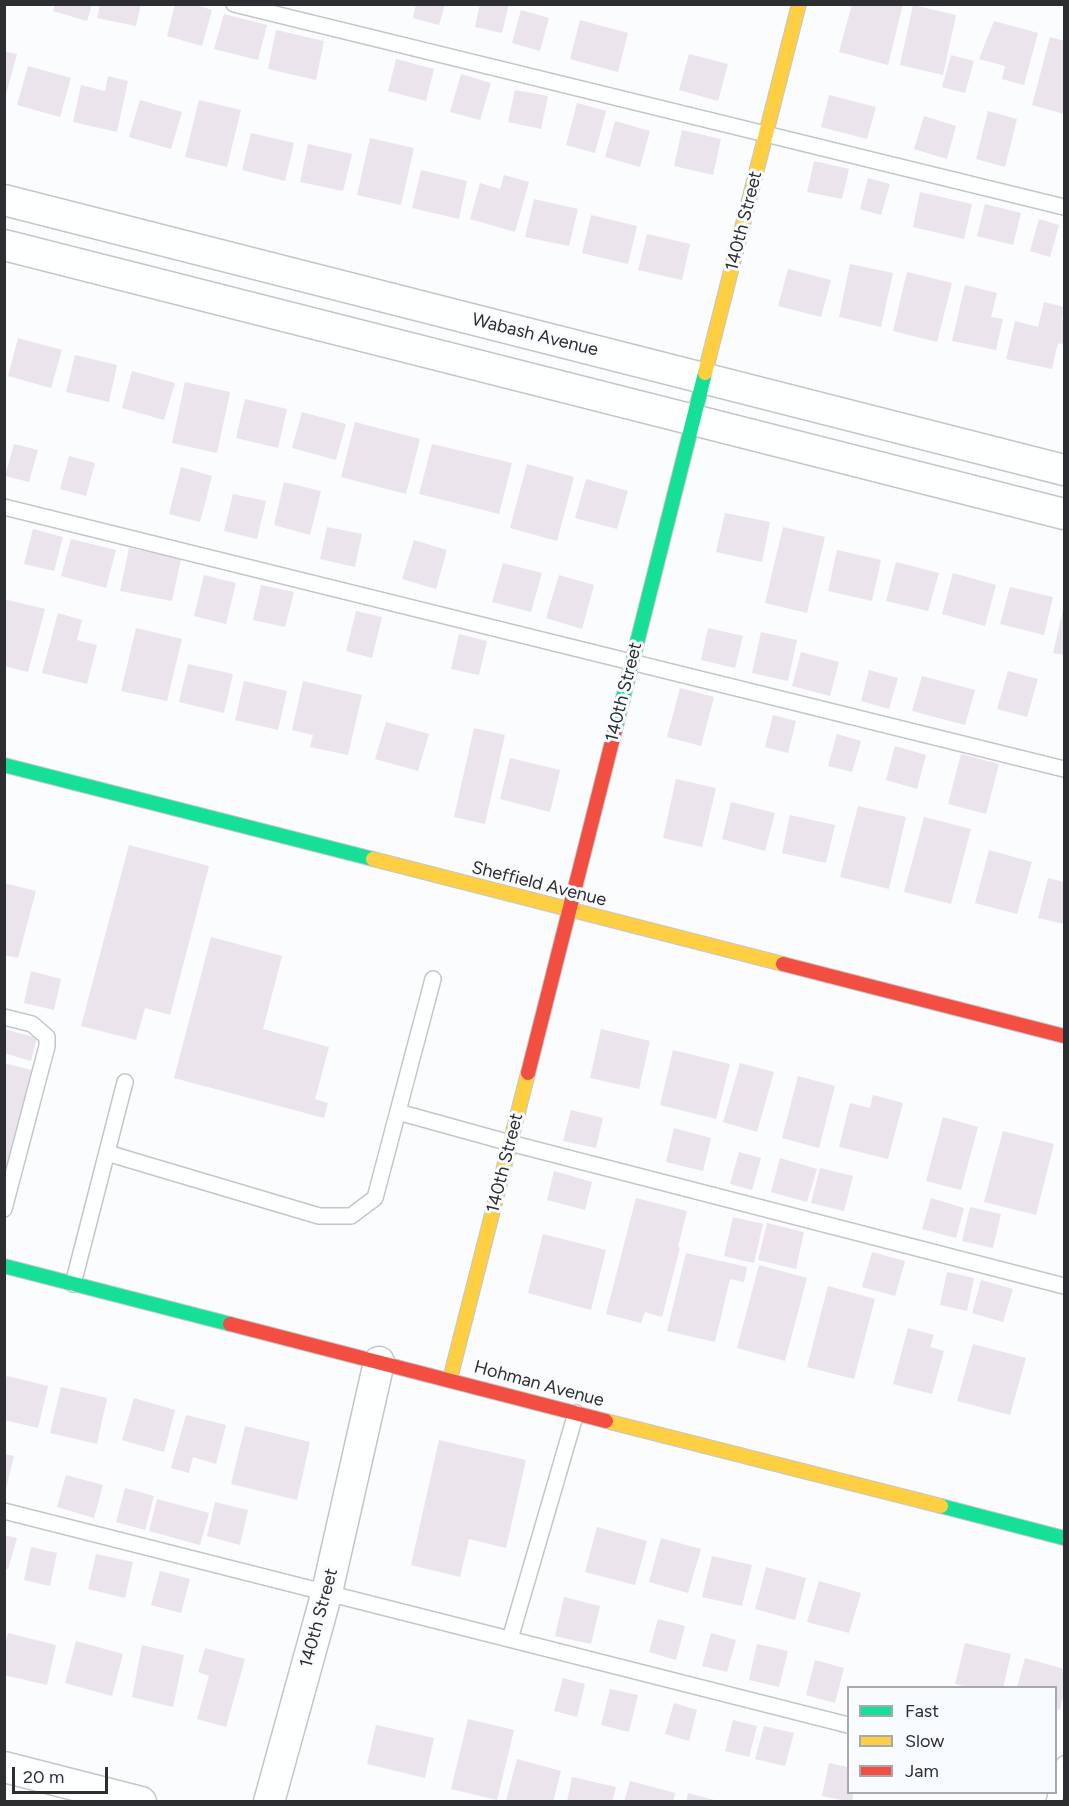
<!DOCTYPE html>
<style>
body{margin:0}
#map{position:relative;width:1069px;height:1806px;overflow:hidden;background:#fafcfe;font-family:Figtree,sans-serif}
canvas{display:block}
.frame{position:absolute;inset:0;border:6px solid #2c2e32;pointer-events:none}
.legend{position:absolute;left:847px;top:1686px;width:210px;height:108px;box-sizing:border-box;background:#f9fcff;border:2px solid #a7aaad;margin:0;padding:8px 10px;list-style:none;font-size:18px;color:#2c2e32}
.legend li{display:flex;align-items:center;gap:12px;height:30px}
.legend b{width:30px;border:2px solid #a7aaad}
.scale{position:absolute;left:12px;top:1767px;width:96px;height:27px;box-sizing:border-box;border:3px solid #2c2e32;border-top:0;padding-left:8px;font-size:18px;line-height:21px;white-space:nowrap;color:#2c2e32;-webkit-text-stroke:4px #f9fcff;paint-order:stroke}
</style>
<div id="map">
<canvas width="1069" height="1806"></canvas>
<div class="frame"></div>
<ul class="legend">
<li><b style="height:8px;background:#16e098"></b>Fast</li>
<li><b style="height:8px;background:#ffcf43"></b>Slow</li>
<li><b style="height:8px;background:#f24e42"></b>Jam</li>
</ul>
<div class="scale">20 m</div>
</div>
<script>
const g = document.querySelector('canvas').getContext('2d');
g.lineJoin = 'round';
function paint(path, color) {
  g.fillStyle = color;
  g.fill(path, 'evenodd');
}
function strokePath(path, color, width, dash) {
  g.strokeStyle = color;
  g.lineWidth = width;
  g.lineCap = dash ? 'butt' : 'round';
  g.setLineDash(dash || []);
  g.stroke(path);
}
function write(font, color, halo, rows, align = 'center') {
  g.font = font + ' Figtree,sans-serif';
  g.lineWidth = 6;
  g.setLineDash([]);
  g.textBaseline = 'middle';
  g.strokeStyle = halo;
  g.fillStyle = color;
  for (const [text, x, y, turn = 0] of rows) {
    g.save();
    g.translate(x, y);
    g.rotate((+turn || 0) * Math.PI / 180);
    g.textAlign = isNaN(turn) ? turn : align;
    if (halo) g.strokeText(text, 0, 0);
    g.fillText(text, 0, 0);
    g.restore();
  }
}
const building = new Path2D(`
 M55 4H92L87 21 53 11Z
 M100 4H141L136 26 97 18Z
 M175 4H193L212 10 202 46 167 36Z
 M416 4H445L439 25 413 18Z
 M480 4H509L502 33 475 27Z
 M852 4H903L888 65 839 52Z
 M913 5 956 15 943 75 900 65Z
 M521 10 549 18 540 51 512 43Z
 M224 14 267 25 258 60 214 49Z
 M580 20 628 33 618 72 570 59Z
 M994 21 1038 33 1024 85 1002 79 1005 66 979 59Z
 M276 30 324 41 316 80 268 69Z
 M1050 37 1064 41V114L1032 105Z
 M4 51 17 54 5 98H4Z
 M689 54 728 64 718 101 679 90Z
 M951 55 974 61 965 93 942 87Z
 M396 59 434 69 426 101 388 91Z
 M28 66 71 78 60 117 17 105Z
 M461 74 491 83 480 120 450 112Z
 M108 76 128 81 117 132 73 122 81 85 105 91Z
 M515 90 548 96 541 129 508 122Z
 M829 95 876 107 867 139 821 127Z
 M140 100 182 112 171 149 129 137Z
 M199 100 241 110 227 167 185 157Z
 M577 103 606 111 595 153 566 145Z
 M988 111 1017 119 1005 167 976 159Z
 M924 116 956 126 947 159 914 149Z
 M615 121 650 131 640 167 605 157Z
 M682 130 721 139 713 175 674 166Z
 M251 133 294 143 285 181 242 170Z
 M370 138 414 148 401 205 357 195Z
 M308 144 352 154 343 191 300 182Z
 M814 161 849 169 842 199 807 192Z
 M421 170 467 181 459 219 412 208Z
 M504 175 529 182 515 232 470 219 480 183 500 189Z
 M868 178 890 184 881 215 860 209Z
 M920 192 972 204 964 239 913 227Z
 M534 199 578 209 569 246 525 237Z
 M985 204 1021 213 1013 245 977 236Z
 M591 215 637 226 628 264 582 253Z
 M1039 219 1059 225 1050 257 1030 251Z
 M647 234 690 244 682 280 638 270Z
 M850 264 893 273 881 327 839 317Z
 M788 269 831 280 821 317 778 306Z
 M907 272 952 283 937 342 893 331Z
 M965 285 997 293 991 317 1003 319 996 350 952 341Z
 M1044 302 1064 307 1062 319 1064 320V345L1058 343 1052 369 1006 359 1015 321 1038 327Z
 M18 338 62 350 51 388 8 376Z
 M75 355 117 365 109 402 66 392Z
 M132 371 175 383 164 420 122 408Z
 M185 382 230 392 217 453 172 443Z
 M245 399 287 409 278 448 236 438Z
 M302 412 346 424 336 460 292 448Z
 M355 422 420 439 406 494 341 477Z
 M14 444 38 450 29 482 5 476Z
 M432 444 512 463 499 514 419 494Z
 M69 456 95 463 86 496 60 489Z
 M527 464 574 477 557 541 510 528Z
 M181 467 212 476 200 522 169 514Z
 M586 479 628 491 617 529 575 518Z
 M284 482 321 491 310 535 274 525Z
 M233 494 266 501 257 539 224 531Z
 M725 513 770 522 762 562 716 552Z
 M327 527 362 534 355 567 320 559Z
 M783 527 825 537 807 613 765 603Z
 M33 529 63 537 54 571 24 564Z
 M71 539 116 550 106 588 61 576Z
 M414 540 447 550 436 589 402 579Z
 M129 548 181 559 172 601 120 591Z
 M837 550 881 560 872 601 828 591Z
 M896 562 939 573 928 611 886 601Z
 M503 563 542 573 531 612 492 602Z
 M953 573 996 585 985 626 942 614Z
 M204 575 236 583 226 624 194 616Z
 M559 575 594 585 582 629 546 618Z
 M261 585 294 592 285 627 253 620Z
 M1010 587 1053 597 1044 635 1000 624Z
 M4 599 45 609 28 672 4 666Z
 M1064 606V655L1053 653Z
 M356 611 382 617 372 658 346 651Z
 M58 613 82 620 77 640 97 645 87 684 42 673Z
 M136 628 182 639 167 701 121 691Z
 M708 628 743 636 735 668 701 660Z
 M761 632 797 640 788 681 752 673Z
 M459 634 487 641 479 675 451 669Z
 M801 652 839 662 830 696 792 686Z
 M188 664 233 674 224 713 179 702Z
 M869 670 898 678 889 709 861 701Z
 M1008 671 1038 679 1027 717 997 709Z
 M922 676 975 690 965 725 912 711Z
 M244 681 287 691 278 730 235 720Z
 M303 681 362 695 348 755 310 747 313 735 292 730Z
 M680 688 714 697 701 746 667 737Z
 M773 715 796 721 788 753 765 747Z
 M386 722 429 734 418 771 375 759Z
 M474 728 505 735 485 824 454 817Z
 M837 734 861 741 852 772 828 766Z
 M895 746 926 755 917 789 886 780Z
 M961 754 999 764 986 814 948 804Z
 M510 758 560 770 550 812 500 799Z
 M676 779 716 788 702 847 663 838Z
 M731 802 775 813 765 851 722 839Z
 M858 806 906 817 889 889 840 877Z
 M790 815 835 825 826 863 782 853Z
 M924 817 971 829 951 904 904 892Z
 M129 845 209 866 170 1015 145 1008 136 1040 81 1026Z
 M989 850 1032 862 1017 914 975 903Z
 M1048 878 1064 882V924L1038 918Z
 M4 883 36 891 18 958 4 955Z
 M211 937 282 956 263 1029 329 1047 315 1099 328 1103 324 1118 174 1078Z
 M31 971 61 979 54 1010 24 1003Z
 M4 1029 37 1038 31 1061 4 1053Z
 M601 1029 650 1041 639 1089 590 1078Z
 M673 1050 730 1064 716 1119 660 1105Z
 M4 1063 35 1071 9 1165 4 1164Z
 M740 1063 774 1072 757 1132 723 1122Z
 M798 1076 835 1086 819 1148 782 1138Z
 M873 1095 903 1103 888 1159 839 1147 850 1103 870 1108Z
 M571 1110 603 1118 596 1148 563 1141Z
 M943 1117 978 1127 961 1190 926 1181Z
 M674 1128 711 1138 703 1171 666 1162Z
 M1003 1131 1054 1144 1036 1215 984 1202Z
 M739 1152 761 1158 752 1190 730 1184Z
 M780 1158 817 1169 807 1202 771 1192Z
 M820 1168 853 1176 844 1211 811 1203Z
 M554 1171 592 1182 585 1210 547 1200Z
 M636 1198 687 1211 678 1247 680 1248 662 1317 645 1312 641 1323 606 1314Z
 M931 1198 964 1208 956 1238 922 1229Z
 M970 1207 1001 1214 993 1248 962 1241Z
 M733 1217 763 1224 754 1263 724 1256Z
 M767 1223 804 1232 796 1269 758 1260Z
 M543 1234 606 1250 591 1310 528 1293Z
 M872 1252 905 1261 895 1296 862 1287Z
 M686 1253 747 1267 744 1282 730 1279 715 1342 667 1331Z
 M759 1265 807 1278 785 1361 737 1348Z
 M947 1272 974 1278 967 1311 940 1305Z
 M981 1280 1013 1289 1003 1322 972 1313Z
 M828 1286 875 1299 854 1379 807 1367Z
 M908 1328 934 1335 930 1347 944 1351 932 1394 893 1384Z
 M973 1344 1026 1358 1010 1415 957 1401Z
 M7 1376 48 1386 38 1428 4 1420V1385Z
 M61 1387 107 1398 97 1444 50 1433Z
 M134 1398 175 1410 164 1452 122 1440Z
 M186 1415 226 1425 216 1464 193 1457 189 1473 171 1468Z
 M245 1426 310 1442 297 1500 231 1484Z
 M439 1440 526 1460 506 1548 469 1539 460 1577 411 1565Z
 M4 1454 14 1456 6 1489H4Z
 M66 1475 103 1485 94 1518 57 1507Z
 M125 1488 154 1496 145 1530 116 1522Z
 M157 1499 209 1513 200 1545 149 1531Z
 M215 1502 248 1510 240 1545 207 1536Z
 M597 1527 647 1541 635 1585 585 1572Z
 M4 1535 17 1538 8 1569 4 1568Z
 M661 1538 701 1549 688 1593 649 1582Z
 M31 1547 57 1553 50 1586 24 1580Z
 M96 1554 133 1562 125 1598 88 1589Z
 M712 1556 752 1565 742 1606 702 1597Z
 M766 1567 806 1578 795 1620 755 1609Z
 M160 1571 190 1579 181 1613 151 1605Z
 M819 1581 861 1593 849 1633 807 1622Z
 M564 1597 600 1606 591 1644 555 1636Z
 M658 1619 685 1626 676 1660 649 1652Z
 M8 1633 56 1645 47 1685 4 1675V1647Z
 M711 1633 736 1640 727 1672 702 1666Z
 M76 1641 123 1654 112 1696 65 1683Z
 M965 1643 1011 1654 1003 1688H971L955 1684Z
 M757 1644 788 1651 779 1687 749 1680Z
 M142 1645 184 1655 173 1707 132 1697Z
 M205 1648 245 1659 226 1727 197 1719 209 1676 198 1672Z
 M1025 1658 1064 1669V1692L1060 1710 1056 1709V1688H1017Z
 M815 1660 844 1668 835 1703 806 1695Z
 M563 1678 585 1684 577 1717 554 1711Z
 M610 1689 638 1695 629 1732 601 1725Z
 M674 1703 697 1710 689 1741 665 1734Z
 M468 1719 514 1730 497 1800 451 1789Z
 M733 1720 757 1726 749 1757 725 1751Z
 M376 1725 434 1738 425 1778 367 1764Z
 M764 1726 794 1733 785 1766 755 1759Z
 M517 1759 561 1771 553 1802 506 1801Z
 M829 1763 848 1767V1792H854L852 1802 822 1796Z
 M572 1777 616 1787 612 1802H567Z
 M630 1781 675 1793 673 1802H624Z
 M688 1793 718 1801V1802H686Z`);
const lane = new Path2D(`
 M234 4 1064 207
 M4 507 1064 769
 M4 1017 32 1024 47 1037V1046L4 1209
 M398 1112 510 1143 1064 1286
 M107 1153 319 1216H351L375 1198 433 979
 M73 1284 125 1082
 M4 1511 848 1725
 M510 1639 576 1413
 M1054 1802 1064 1764`);
const street = new Path2D(`
 M4 200 1064 470
 M4 245 1064 514
 M4 1767 141 1802
 M269 1802 327 1592 379 1362`);
const fast = new Path2D(`
 M615 730 705 373
 M4 765 373 859
 M4 1266 230 1324
 M941 1506 1064 1538`);
const slow = new Path2D(`
 M705 373 799 4
 M373 859 783 964
 M450 1379 528 1073
 M606 1421 941 1506`);
const jam = new Path2D(`
 M783 964 1064 1036
 M528 1073 615 730
 M230 1324 606 1421`);
const streetNames = [
 ["140th Street",744,221,-76],
 ["Wabash Avenue",535,335,14],
 ["140th Street",624,692,-76],
 ["Sheffield Avenue",539,884,14],
 ["140th Street",505,1163,-76],
 ["Hohman Avenue",539,1384,15],
 ["140th Street",319,1618,-75]
];
paint(building, '#ebe4ec');
strokePath(lane, '#c4c6c9', 18);
strokePath(street, '#c4c6c9', 33);
strokePath(fast, '#c4c6c9', 16);
strokePath(slow, '#c4c6c9', 16);
strokePath(jam, '#c4c6c9', 16);
strokePath(lane, '#feffff', 15);
strokePath(street, '#feffff', 30);
strokePath(fast, '#16e098', 14);
strokePath(slow, '#ffcf43', 14);
strokePath(jam, '#f24e42', 14);
write('18px', '#2c2e32', '#f9fcff', streetNames);
</script>
